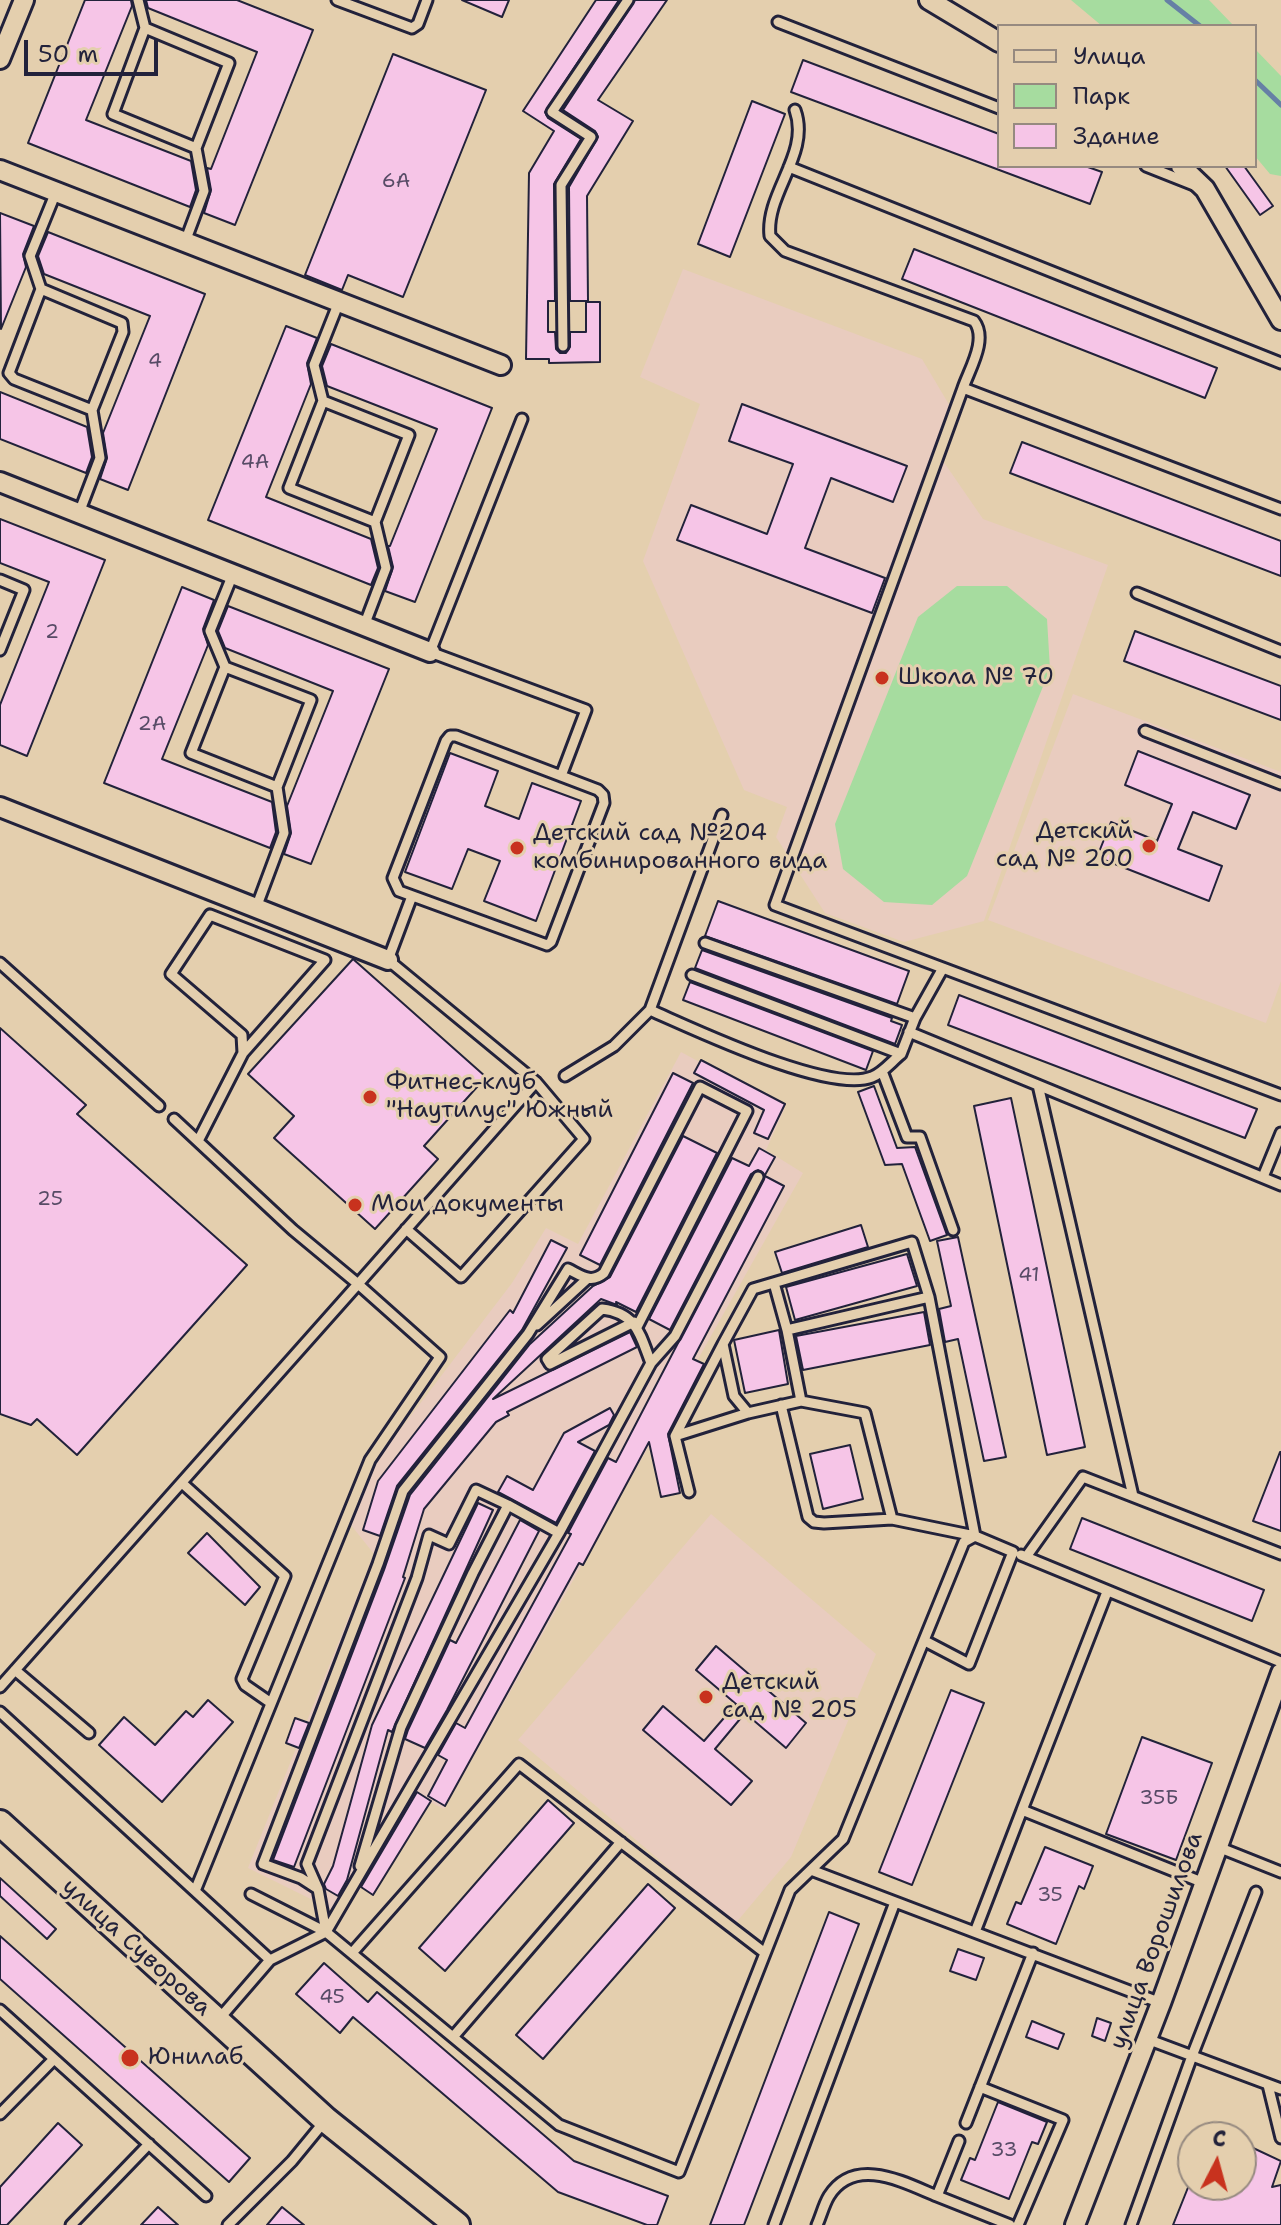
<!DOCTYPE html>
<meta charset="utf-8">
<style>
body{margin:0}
#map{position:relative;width:1281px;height:2225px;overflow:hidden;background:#e4cfae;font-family:"Shantell Sans",sans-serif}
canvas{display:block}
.legend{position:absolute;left:997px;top:24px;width:260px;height:144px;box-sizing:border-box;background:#e4cfae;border:2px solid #968a80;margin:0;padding:10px 14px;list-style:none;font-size:24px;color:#22223b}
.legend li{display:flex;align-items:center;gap:16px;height:40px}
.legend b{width:40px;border:2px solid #968a80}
.north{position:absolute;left:1177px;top:2121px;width:80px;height:80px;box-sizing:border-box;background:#e4cfae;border:2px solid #968a80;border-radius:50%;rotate:6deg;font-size:22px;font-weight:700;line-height:32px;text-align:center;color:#22223b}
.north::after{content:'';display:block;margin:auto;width:28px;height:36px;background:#c8321e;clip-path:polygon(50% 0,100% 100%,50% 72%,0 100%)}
.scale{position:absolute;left:24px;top:40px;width:134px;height:36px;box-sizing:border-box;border:4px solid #22223b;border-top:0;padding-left:10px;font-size:24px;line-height:28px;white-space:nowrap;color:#22223b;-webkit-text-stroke:6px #e4cfae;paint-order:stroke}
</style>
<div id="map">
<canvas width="1281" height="2225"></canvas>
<ul class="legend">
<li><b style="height:10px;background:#e4cfae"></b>Улица</li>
<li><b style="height:22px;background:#a6dc9f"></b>Парк</li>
<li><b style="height:22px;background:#f6c5e7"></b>Здание</li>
</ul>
<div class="north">С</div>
<div class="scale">50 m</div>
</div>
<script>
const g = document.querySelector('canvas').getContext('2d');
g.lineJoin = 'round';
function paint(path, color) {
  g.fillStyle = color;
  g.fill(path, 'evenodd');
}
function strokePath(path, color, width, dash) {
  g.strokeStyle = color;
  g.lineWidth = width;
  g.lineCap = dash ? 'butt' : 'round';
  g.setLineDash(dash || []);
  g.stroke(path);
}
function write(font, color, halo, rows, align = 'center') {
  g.font = font + ' "Shantell Sans",sans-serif';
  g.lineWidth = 6;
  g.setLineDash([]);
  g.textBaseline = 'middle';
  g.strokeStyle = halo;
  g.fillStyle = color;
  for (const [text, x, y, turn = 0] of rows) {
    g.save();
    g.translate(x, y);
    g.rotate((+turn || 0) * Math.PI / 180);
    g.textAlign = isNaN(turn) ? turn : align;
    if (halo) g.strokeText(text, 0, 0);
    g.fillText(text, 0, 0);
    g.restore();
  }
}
const built = new Path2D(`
 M683 269 922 359 954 413 941 458 983 519 1108 565 984 921 904 942 825 913 776 837 787 807 744 790 643 561 700 404 640 377Z
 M1073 694 1281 772V981L1266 1023 988 920Z
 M681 1052 785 1108 766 1150 803 1173 444 1809 420 1797 339 1913 248 1868 374 1554 351 1525 374 1464 512 1283 546 1228 578 1244Z
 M711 1514 876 1654 791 1857 735 1924 518 1740Z`);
const green = new Path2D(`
 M1071 0H1209L1234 26H1102Z
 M1255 49 1281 76V176L1270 174 1255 156Z
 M957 586H1007L1047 619 1050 669 967 876 932 905 884 902 843 869 835 824 918 617Z`);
const stream = new Path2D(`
 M1167 0 1200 26
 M1255 80 1281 105`);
const building = new Path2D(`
 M85 0H131L132 6 86 120 191 161 196 190 190 207 28 143Z
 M146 0H237L313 30 235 225 204 213 211 190 207 168 211 169 257 52 148 8Z
 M462 0H509L502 17Z
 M596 0H619L545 112 548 118 581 139 554 184 555 301H548V332H555L556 349 560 353H566L570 347V332H586V302H600V362L549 363V359H526L529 173 554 131 523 111Z
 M635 0H667L598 100 633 121 587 196 588 301H570L569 187 598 137 595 131 563 110Z
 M393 54 486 90 403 297 348 275 342 290 305 275Z
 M803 60 999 134V166H1085L1102 172 1090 204 791 92Z
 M752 101 785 114 730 257 698 244Z
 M1225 166H1244L1273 206 1260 215Z
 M0 213 34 226 23 254 26 267 1 329Z
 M48 232 205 294 128 490 100 479 107 458 103 433 150 316 44 274 38 256Z
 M914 249 1217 368 1205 398 902 279Z
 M286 326 317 338 307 363 311 384 266 497 371 539 378 568 371 585 208 520Z
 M331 344 492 408 415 602 385 591 393 567 388 546H390L437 429 327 386 322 366Z
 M0 392 87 427 92 457 86 473 0 439Z
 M742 404 907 466 893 502 831 478 805 548 885 578 872 613 677 540 691 505 767 534 793 464 729 441Z
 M1022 442 1281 541V576L1010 473Z
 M0 519 105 560 27 756 0 745V705L49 582 0 563Z
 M182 587 214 600 203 629 208 645 162 759 272 802 276 832 270 848 104 783Z
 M228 606 389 669 311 864 284 854 291 833 287 806 333 691 225 648 218 631Z
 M1135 631 1281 686V720L1124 661Z
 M1138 751 1250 795 1236 829 1193 812 1178 849 1222 866 1209 901 1097 857 1111 822 1157 841 1172 804 1125 785Z
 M450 753 498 771 485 806 519 819 532 783 581 801 536 921 484 901 500 861 468 849 452 889 405 872Z
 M718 901 909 971 897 1004 705 936Z
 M702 950 892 1018 891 1021 902 1025 895 1044 695 968Z
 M353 959 486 1077 424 1146 438 1159 375 1229 274 1138 294 1116 248 1074Z
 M690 982 873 1051 866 1070 683 1000Z
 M959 995 1257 1109 1245 1138 948 1025Z
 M0 1028 86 1105 77 1114 247 1265 77 1455 37 1419 31 1425 0 1414Z
 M701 1060 785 1104 768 1139 754 1133 764 1110 694 1073Z
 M673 1073 693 1083 600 1265 580 1255Z
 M874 1086 897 1148 915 1147 947 1235 930 1241 902 1164 885 1165 858 1092Z
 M1011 1098 1085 1447 1047 1455 974 1106Z
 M683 1136 717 1153 636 1312 616 1302 617 1305 601 1299 493 1399 630 1332 637 1347 507 1412 509 1415 496 1422 424 1509 403 1577 405 1578 294 1867 273 1860 384 1570 410 1495 530 1344 593 1286 610 1277Z
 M759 1148 775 1157 765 1175 758 1170 751 1174 670 1330 649 1319 732 1158 749 1166Z
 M765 1176 784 1186 693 1359 704 1364 668 1434 680 1493 661 1497 649 1442 583 1565 579 1563 445 1806 428 1796 447 1760 438 1755 456 1723 465 1728 571 1534 568 1533 608 1458 616 1462Z
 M861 1225 868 1247 782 1273 775 1252Z
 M958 1237 1006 1457 984 1461 958 1339 945 1342 939 1309 951 1306 937 1241Z
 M551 1240 567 1248 522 1330 397 1486 380 1536 363 1530 378 1481 510 1310 513 1313Z
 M907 1254 917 1286 795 1320 786 1287Z
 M924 1312 930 1345 803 1370 796 1336Z
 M779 1330 788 1384 745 1393 734 1340Z
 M610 1408 614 1415 609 1425 578 1442 595 1451 556 1523 498 1492 507 1476 533 1490 564 1433Z
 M850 1445 863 1499 823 1509 810 1454Z
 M1280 1452H1281V1531L1253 1521Z
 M478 1503 493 1510 392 1732 388 1730 347 1880 338 1896 326 1889 324 1884 333 1866 372 1725Z
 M1082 1518 1264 1590 1252 1621 1070 1549Z
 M520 1520 539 1531 447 1710 425 1748 405 1739 408 1730 450 1640 456 1643Z
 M207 1533 260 1587 245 1605 188 1553Z
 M716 1646 806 1723 786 1748 745 1713 715 1749 752 1781 731 1805 643 1730 663 1706 704 1741 736 1704 696 1670Z
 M951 1690 984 1703 912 1885 879 1872Z
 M208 1700 233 1722 162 1802 99 1745 124 1717 155 1745 186 1711 193 1717Z
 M295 1718 309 1723 299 1748 286 1743Z
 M1142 1737 1212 1763 1176 1860 1106 1834Z
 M417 1792 431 1801 373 1895 361 1887Z
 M548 1800 574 1823 445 1971 419 1948Z
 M1045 1847 1093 1866 1084 1889 1079 1886 1056 1944 1007 1924 1016 1902 1021 1904Z
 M0 1878 56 1929 47 1939 0 1896Z
 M648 1884 675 1908 543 2059 516 2035Z
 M829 1912 859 1924 744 2225H710Z
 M0 1936 250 2158 229 2182 0 1979Z
 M958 1949 984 1958 976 1980 950 1971Z
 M324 1963 368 2002 377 1992 574 2161 668 2196 657 2225H647L558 2192 353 2017 340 2033 296 1994Z
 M1097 2018 1111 2023 1105 2041 1092 2036Z
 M1032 2021 1064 2034 1058 2049 1026 2037Z
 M998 2102 1047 2122 1038 2144 1032 2142 1009 2199 961 2180 970 2158 975 2160Z
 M58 2123 82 2145 7 2225H0V2187Z
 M1251 2147 1281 2161 1272 2187 1281 2185V2225H1173L1189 2185H1241V2150Z
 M158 2207 178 2225H141Z
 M282 2207 304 2225H267Z`);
const lane = new Path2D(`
 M138 0 145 28 113 114 196 148 229 63 145 28
 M337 0 412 28 418 24 427 0
 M778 22 999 108
 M795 110C811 154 765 193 770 236L785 251 974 321C988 339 970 368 963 388
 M1146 166 1194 185
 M789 167 1281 363
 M185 242 204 191 196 148
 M41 289 122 323 123 332 92 410 14 379 9 373 41 289 30 256 56 192
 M563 346 561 185 591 137 552 112 628 0
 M323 401 409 435 375 522 289 488 323 401 314 365 339 302
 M522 419 430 652 586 710 561 776
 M1281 509 963 388 775 905 1281 1095
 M79 513 100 458 92 410
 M0 580 24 590 0 650
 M1137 593 1281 651
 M364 626 386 568 375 522
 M225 667 311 700 277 787 191 753 225 667 210 631 233 574
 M1145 731 1281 784
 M450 736H456L598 790 603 795 604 803 551 942 547 945 399 891 393 878 446 741Z
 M256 908 284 833 277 787
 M705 943 915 1018
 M0 963 159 1106
 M692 975 901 1054 915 1018 943 968
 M650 1010C694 1029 829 1094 872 1077 883 1073 892 1061 901 1054
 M909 1032 1281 1185
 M882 1071 907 1137H920L953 1230
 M565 1076 614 1046 650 1010 722 815
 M1038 1085 1133 1496
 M198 1141 243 1053 242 1035 171 974 210 915 325 960 243 1053
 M1263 1177 1281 1133
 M406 1229 461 1277 584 1139 536 1082 388 960 412 896
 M774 1283 787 1330 801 1401
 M537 1325 587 1279
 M787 1330 929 1297
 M723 1344 753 1289 912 1242 929 1297 975 1536 1013 1552 969 1664 925 1641
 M547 1359 602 1309C637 1313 640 1335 651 1363
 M547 1359 550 1364 634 1322
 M781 1405 808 1517 814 1522 824 1523 892 1519
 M675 1436 748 1413
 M182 1483 285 1576 242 1679 245 1685 271 1703
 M689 1492 675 1436 723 1344 734 1396 748 1413 801 1401 865 1413 892 1519 975 1536
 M1021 1555 1281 1662
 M1026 1557 1083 1477 1281 1554
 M1107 1592 1022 1810 1204 1883
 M15 1670 89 1733
 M0 1687 358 1284 293 1230 174 1119
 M0 1712 270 1960
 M1218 1847 1281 1872
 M360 1866 401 1727 473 1573 508 1505 559 1533
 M811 1870 1161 2003
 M318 1889 301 1878 263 1864 378 1564 403 1491 528 1334 568 1269C582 1276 591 1284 604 1273L700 1087 747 1111 637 1327
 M195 1891 370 1460 440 1357 358 1284 536 1082
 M251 1894 326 1932
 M326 1932 559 1533 651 1363 675 1336 758 1177
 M326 1932 318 1889 307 1864 417 1578 429 1535 449 1544 476 1490 508 1505
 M975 1932 1022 1810
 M352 1953 519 1764 765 1953
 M0 2010 206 2196
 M219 2019 270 1960 326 1932 559 2125 679 2172 790 1890 843 1839 964 1542 975 1536
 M453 2037 621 1842
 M1147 2039 1281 2089
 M1268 2085 1281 2138
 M980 2087 1063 2120 1018 2225
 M0 2114 54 2059
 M966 2123 1033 1953
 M959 2141 937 2196 1010 2225
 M71 2225 149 2144
 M228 2225 292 2161 324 2122
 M774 2225 895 1902
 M817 2225C821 2216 824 2204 829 2196 855 2155 905 2183 937 2196
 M1131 2225 1192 2056 1256 1892`);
const street = new Path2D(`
 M929 0 999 42
 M0 59 24 0
 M1181 166 1205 189 1281 320
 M0 170 501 365
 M0 482 430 652
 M0 807 388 960
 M1075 2225 1161 2003 1281 1673`);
const secondary = new Path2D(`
 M0 1823 326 2120 457 2225`);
const markers = [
 [882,678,8,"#c8321e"],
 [1149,846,8,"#c8321e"],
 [517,848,8,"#c8321e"],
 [370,1097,8,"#c8321e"],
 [355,1205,8,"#c8321e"],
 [706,1697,8,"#c8321e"],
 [130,2058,10,"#c8321e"]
];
const numberNames = [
 ["6А",396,182],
 ["4",155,362],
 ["4А",255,463],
 ["2",52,633],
 ["2А",152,725],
 ["25",50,1200],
 ["41",1029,1276],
 ["35Б",1159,1799],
 ["35",1050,1896],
 ["45",332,1998],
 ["33",1004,2151]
];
const poiNames = [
 ["Школа № 70",898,678],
 ["Детский",1133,832,"right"],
 ["сад № 200",1133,860,"right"],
 ["Детский сад №204",533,834],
 ["комбинированного вида",533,862],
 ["Фитнес-клуб",386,1083],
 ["\"Наутилус\" Южный",386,1111],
 ["Мои документы",371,1205],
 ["Детский",722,1683],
 ["сад № 205",722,1711],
 ["Юнилаб",148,2058]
];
const streetNames = [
 ["улица Ворошилова",1157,1941,-70],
 ["улица Суворова",136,1948,42]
];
paint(built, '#e9ccbf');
paint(green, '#a6dc9f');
strokePath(stream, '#6680a5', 5);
paint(building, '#f6c5e7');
strokePath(building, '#22223b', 2);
strokePath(lane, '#22223b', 15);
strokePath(street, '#22223b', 24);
strokePath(secondary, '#22223b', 30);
strokePath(lane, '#e4cfae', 9);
strokePath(street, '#e4cfae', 18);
strokePath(secondary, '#e4cfae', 24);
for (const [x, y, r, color] of markers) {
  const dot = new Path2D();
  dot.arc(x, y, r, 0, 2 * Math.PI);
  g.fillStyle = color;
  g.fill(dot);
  strokePath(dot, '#e4cfae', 3);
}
write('20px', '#574b66', null, numberNames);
write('24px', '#22223b', '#e4cfae', poiNames, 'left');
write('24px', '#22223b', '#e4cfae', streetNames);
</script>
